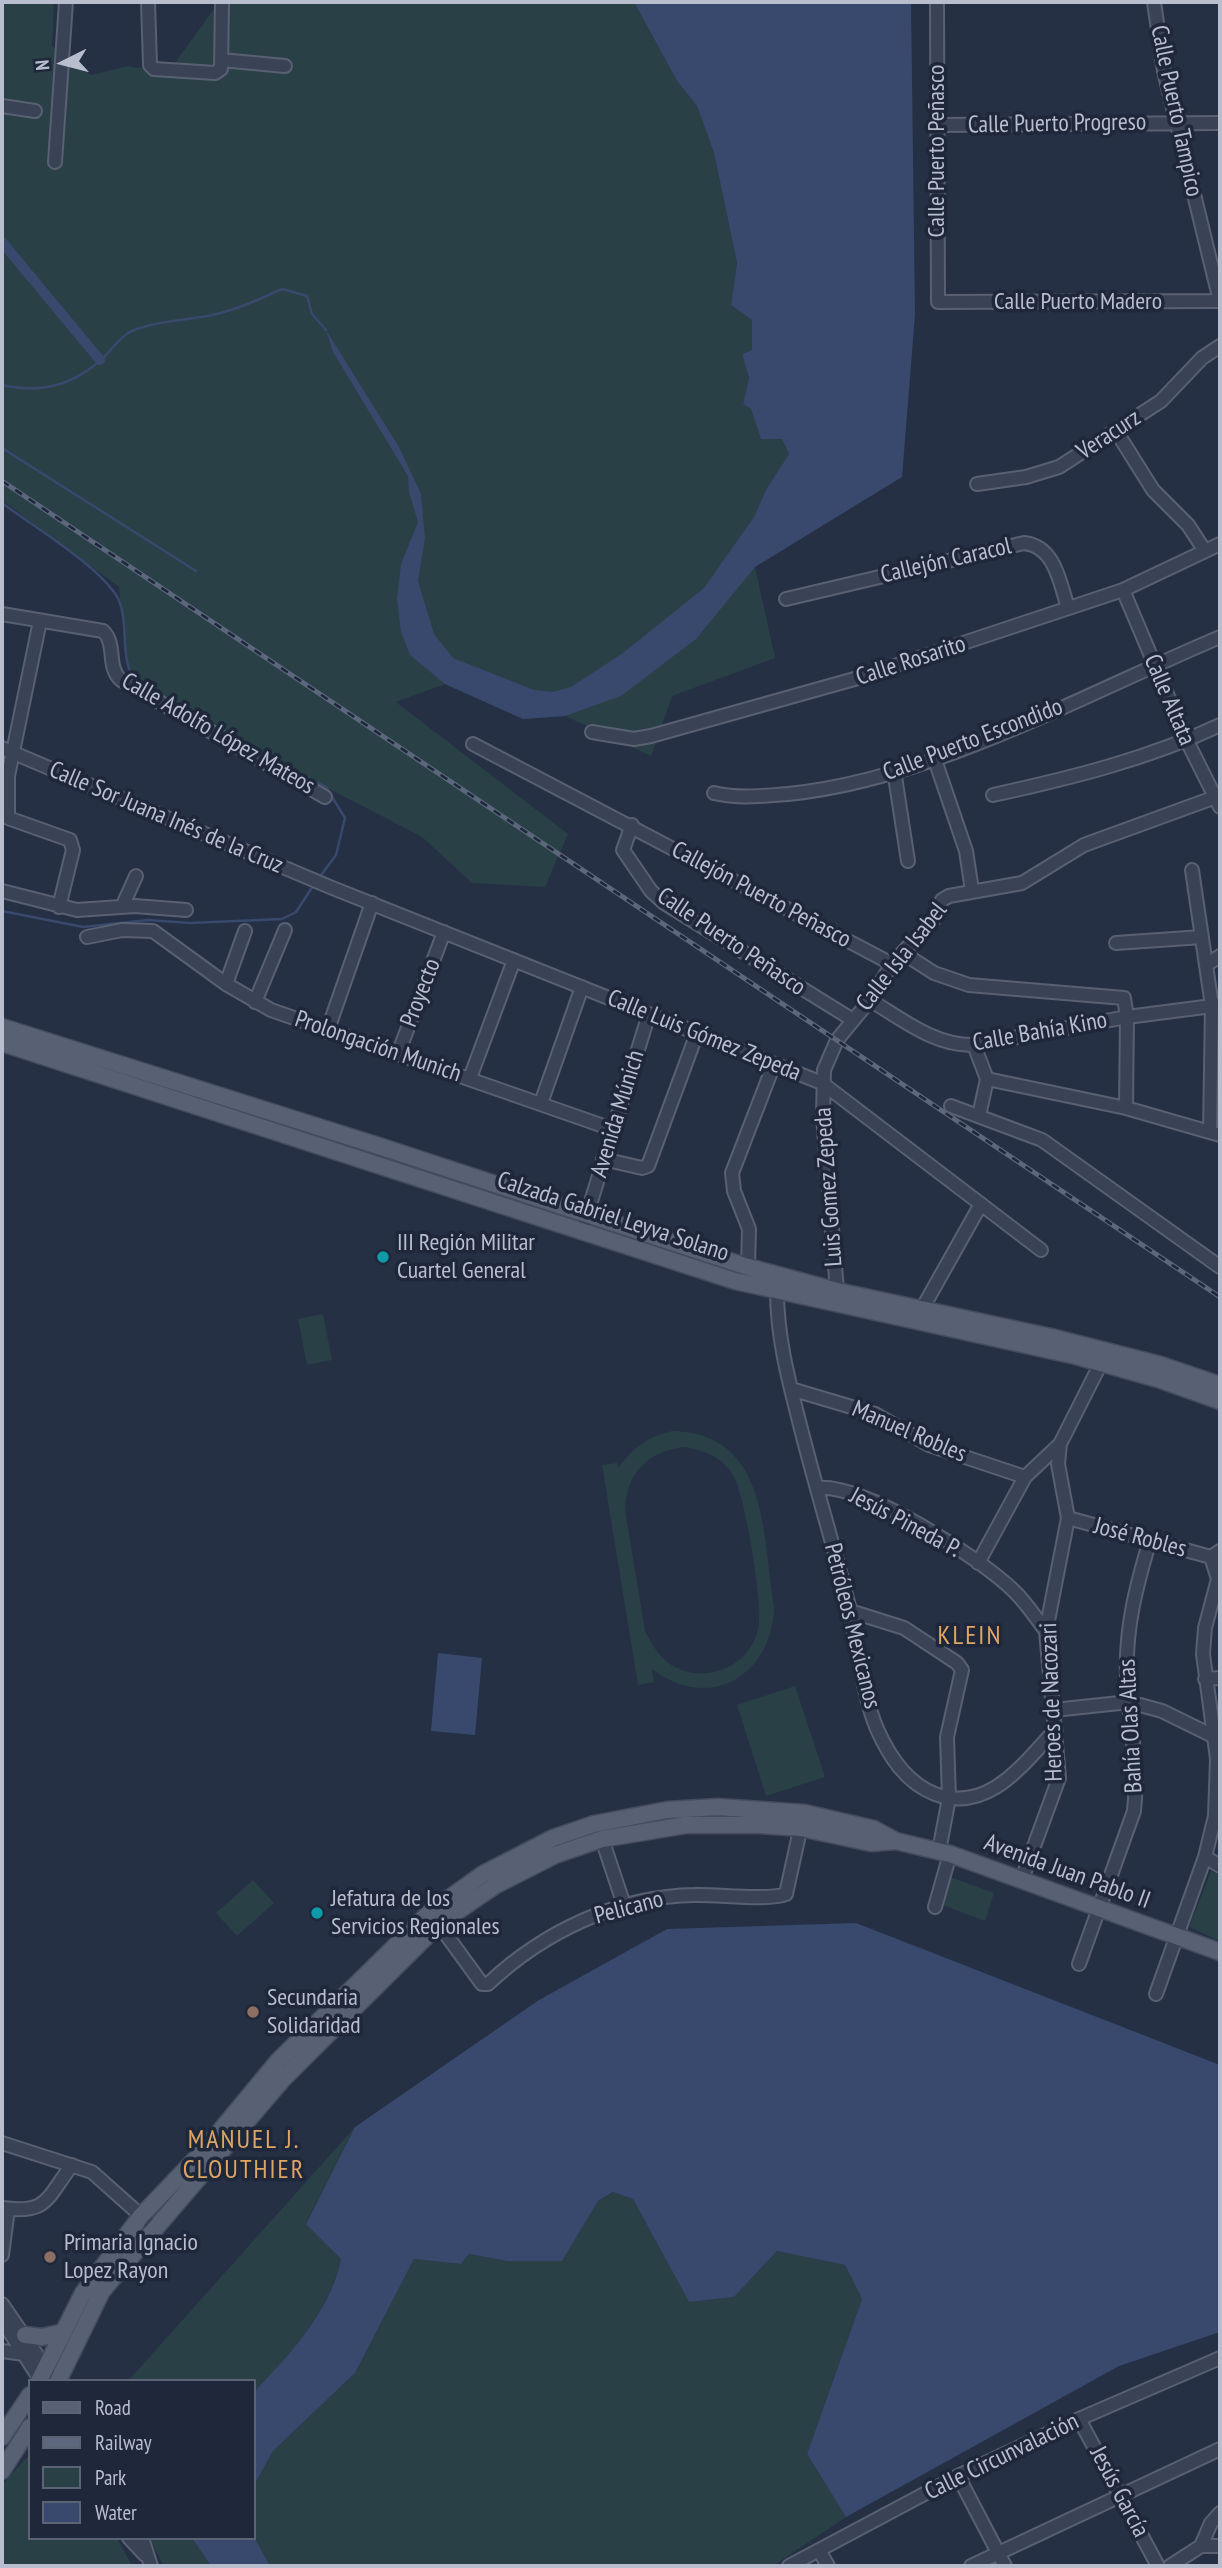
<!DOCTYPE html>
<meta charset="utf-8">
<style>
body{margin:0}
#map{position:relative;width:1222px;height:2568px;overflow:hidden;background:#253045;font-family:"PT Sans Narrow",sans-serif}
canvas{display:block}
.frame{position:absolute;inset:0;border:4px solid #b8bece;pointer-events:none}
.legend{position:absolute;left:28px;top:2379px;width:228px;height:161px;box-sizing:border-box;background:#1f273a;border:2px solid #5c6375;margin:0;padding:9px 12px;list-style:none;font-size:21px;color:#b8bece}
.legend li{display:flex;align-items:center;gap:14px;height:35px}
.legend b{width:35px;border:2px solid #5c6375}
.north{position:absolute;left:28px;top:28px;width:70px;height:70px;-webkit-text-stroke:5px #1f273a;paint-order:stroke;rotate:264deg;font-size:19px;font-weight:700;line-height:28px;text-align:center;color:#b8bece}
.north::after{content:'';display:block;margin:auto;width:24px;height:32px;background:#b8bece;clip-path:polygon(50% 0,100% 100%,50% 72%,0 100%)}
</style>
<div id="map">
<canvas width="1222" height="2568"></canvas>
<div class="frame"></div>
<ul class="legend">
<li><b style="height:9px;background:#586174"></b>Road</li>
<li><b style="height:9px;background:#5c667c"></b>Railway</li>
<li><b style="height:19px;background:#284046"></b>Park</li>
<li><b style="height:19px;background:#38496d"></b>Water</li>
</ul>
<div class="north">N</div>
</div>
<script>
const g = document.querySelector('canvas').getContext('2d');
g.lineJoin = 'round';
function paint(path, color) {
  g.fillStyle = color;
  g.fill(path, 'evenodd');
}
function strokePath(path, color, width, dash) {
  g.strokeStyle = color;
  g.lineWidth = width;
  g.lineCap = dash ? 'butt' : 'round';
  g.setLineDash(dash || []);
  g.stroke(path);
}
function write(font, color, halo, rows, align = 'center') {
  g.font = font + ' "PT Sans Narrow",sans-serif';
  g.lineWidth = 7;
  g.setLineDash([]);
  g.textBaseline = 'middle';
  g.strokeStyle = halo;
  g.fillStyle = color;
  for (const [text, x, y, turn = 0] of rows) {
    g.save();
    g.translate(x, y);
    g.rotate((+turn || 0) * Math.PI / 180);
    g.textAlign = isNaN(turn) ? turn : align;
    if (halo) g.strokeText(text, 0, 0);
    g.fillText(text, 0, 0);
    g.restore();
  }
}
const green = new Path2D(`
 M2 2H54L52 46 91 75 129 66 136 68 175 63 219 2H634L677 81 697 106 714 153 737 263 731 305 752 320V350L742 354 749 378 743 404 751 409 761 438 782 439 789 454 767 488 755 567 775 658 672 696 651 756 565 716 523 719 445 684 396 702 568 834 545 887 472 883 422 837 162 702 132 678 125 647 119 587 2 500Z
 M323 1314 332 1360 307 1365 298 1319Z
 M672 1431C769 1433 762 1534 774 1606 773 1676 709 1713 652 1669L654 1682 638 1685 602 1465 617 1463 618 1468C634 1447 647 1437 672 1431ZM684 1447C704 1450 722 1457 733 1475 745 1495 762 1599 759 1622 759 1628 756 1637 753 1643 738 1673 693 1684 666 1661 656 1652 651 1642 645 1631L625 1510C627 1472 647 1452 684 1447Z
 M795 1686 825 1777 766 1796 737 1705Z
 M1211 1871 1220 1875V1941L1189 1927Z
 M950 1877 994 1893 985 1921 940 1904Z
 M253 1880 274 1903 237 1936 216 1913Z
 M355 2127 306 2223 341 2259C329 2312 291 2354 254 2392V2381H128Z
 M614 2192 633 2199 689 2302 734 2297 777 2251 845 2265 862 2299 807 2454 846 2517 773 2566H270L254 2537V2485L273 2451 355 2373 414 2259 461 2264 469 2254 507 2261H562L598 2201Z
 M30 2454V2538H117L132 2566H2V2485Z
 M149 2538H192L211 2566H164Z`);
const water = new Path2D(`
 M634 2H911L915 315 902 477 755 567 696 639 621 696 565 716 523 719 445 684 410 655 401 632 397 599 401 564 418 522 409 492 408 476 333 352 326 330 399 447 421 494 425 538 418 581 434 634 453 658 534 690 553 692 571 687 623 653 704 588 754 517 767 488 789 454 782 439H761L751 409 743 404 749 378 742 354 752 350V320L731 305 737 263 714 153 697 106 677 81Z
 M438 1653 482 1658 475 1735 431 1731Z
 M856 1923 1220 2065V2332L1119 2366 846 2517 807 2454 862 2299 845 2265 777 2251 734 2297 689 2302 633 2199 613 2192 598 2201 562 2261H507L469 2254 461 2264 414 2259 355 2373 273 2451 254 2485V2392C290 2354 330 2312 341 2259L306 2224 355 2127 539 2000 667 1929Z
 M254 2537 270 2566H211L192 2538Z`);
const stream = new Path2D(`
 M2 385C42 394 75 385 105 356 113 348 122 335 132 331 154 322 178 321 201 317 229 313 256 301 282 289L307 296 312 314 326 330
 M2 448 196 571
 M2 503C31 525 108 571 120 603 129 627 119 660 136 682
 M265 756 326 787 345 818 336 855 319 878
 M2 911 83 927 148 920 190 923 282 919 296 912 315 883`);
const canal = new Path2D(`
 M2 242 100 360`);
const minor = new Path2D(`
 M148 2 150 65 154 69 215 73 221 69 222 2
 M937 2 938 302 1220 301
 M1154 2 1164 71 1220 301
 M221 60 285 66
 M2 106 35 111
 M937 125 1220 123
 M55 162 66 2
 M1116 431 1153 490 1188 525 1205 551
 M977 484 1026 477 1059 467 1161 401 1202 358 1220 346
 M1123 590 1187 741 1220 807
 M786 599 1024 543C1055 546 1060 583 1068 608
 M2 614 103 631C117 644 106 667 121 680L325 797
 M40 621 8 776V818L70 840 73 850 59 907
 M592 732 634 739 651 736 858 678 1123 590 1220 544
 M473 744 892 964
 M2 748 330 887 822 1083 1041 1250
 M934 757 966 851 972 890
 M894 770 908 861
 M714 793C740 799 761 796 788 794 932 780 1087 693 1220 637
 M993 795C1071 778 1148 759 1220 725
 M632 825 623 850 651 891 664 903 853 1020
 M1192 870 1212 1006 1210 1131
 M2 891 77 910 135 906 186 910
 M122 907 136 876
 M87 937 122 930 153 931 226 984 271 1010 612 1129
 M1116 943 1202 937
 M903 953 934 973 969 985 1124 998 1127 1017 1126 1108
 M1206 965 1220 956
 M226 984 245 931
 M870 1000C903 1020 935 1046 974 1045L1127 1017 1220 1005
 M255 1002 285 930
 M327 1032 372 903
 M974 1045 987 1079 979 1116
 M398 1054 444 932
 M470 1078 514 960
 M987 1079 1126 1108 1220 1135
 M541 1103 582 987
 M951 1106 1042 1140 1220 1267
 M603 1159 642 1168 648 1166 697 1033
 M585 1221 649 1014
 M748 1267 749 1229 734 1191 732 1173 774 1064
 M777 1291C777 1336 788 1378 799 1421 815 1485 834 1547 850 1610 858 1645 863 1697 877 1729 889 1756 906 1783 935 1794 989 1814 1024 1763 1056 1729
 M837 1291 823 1116 824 1070 837 1040 870 1000 892 964 934 919 942 900 949 896 1022 883 1084 845 1213 798
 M922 1309 981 1204
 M791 1389 875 1414 929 1445 1025 1477
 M817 1488C864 1483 981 1558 1015 1592 1027 1604 1036 1618 1046 1631
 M1068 1518 1211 1557
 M978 1563 1025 1477 1060 1444
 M850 1611 904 1628 957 1663 962 1670 947 1737 949 1798 939 1851
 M1205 1679 1220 1678
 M1054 1710 1129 1702 1162 1711 1217 1738
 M602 1839 624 1905
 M1205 1857 1220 1866
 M1022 1879 1059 1778 1046 1631 1068 1518 1058 1464 1060 1444 1101 1363
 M935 1907 950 1854
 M434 1918 482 1984H488C543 1932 618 1896 695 1895 716 1894 770 1901 786 1894L802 1821
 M1079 1964 1134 1811C1139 1766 1129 1722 1127 1677 1125 1629 1136 1587 1150 1540
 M1156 1994 1205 1857 1215 1816 1217 1759 1203 1654 1205 1628 1218 1579 1211 1557 1220 1551
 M2 2143 92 2172 156 2229
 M2 2208C48 2214 46 2199 72 2165
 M2 2255 8 2209
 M2 2304 50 2374
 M2 2320 41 2381
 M2 2351 24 2354
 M1079 2419 1158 2566
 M958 2476 1005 2566
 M129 2538 145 2555
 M142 2538 151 2566
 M1201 2546 1211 2523 1220 2513
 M1201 2546H1220
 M819 2550 828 2566
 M789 2566 958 2476 1079 2419 1220 2358
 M971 2566 1220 2449
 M1170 2566 1201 2546`);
const major = new Path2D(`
 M2 1027 382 1147 748 1267 837 1291 1051 1337 1161 1365 1220 1385
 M2 1043 735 1281 1076 1356 1158 1379 1220 1401
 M25 2335 42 2337 64 2332
 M39 2381 83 2293 141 2216 205 2149 278 2061 430 1912 483 1874 553 1838 594 1824 667 1810 718 1807 805 1813 874 1829 896 1841
 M58 2381 102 2291 283 2079 439 1924 496 1885 555 1855 602 1839 686 1825H760L801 1828 871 1843 896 1841 950 1854 1220 1952
 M2 2437 30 2395
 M2 2471 30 2427`);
const rail = new Path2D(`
 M2 481 1220 1297`);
const markers = [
 [383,1257,7,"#0f9aa8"],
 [317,1913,7,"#0f9aa8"],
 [253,2012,7,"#8d6e63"],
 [50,2257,7,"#8d6e63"]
];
const streetNames = [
 ["Calle Puerto Tampico",1176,111,78],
 ["Calle Puerto Progreso",1057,124,-1],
 ["Calle Puerto Peñasco",937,151,-90],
 ["Calle Puerto Madero",1078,302],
 ["Veracurz",1109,435,-33],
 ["Callejón Caracol",946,561,-13],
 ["Calle Rosarito",911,661,-18],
 ["Calle Altata",1169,700,67],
 ["Calle Adolfo López Mateos",218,734,30],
 ["Calle Puerto Escondido",973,740,-21],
 ["Calle Sor Juana Inés de la Cruz",166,818,23],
 ["Callejón Puerto Peñasco",761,895,28],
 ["Calle Puerto Peñasco",731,942,34],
 ["Calle Isla Isabel",902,957,-52],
 ["Proyecto",421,993,-69],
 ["Calle Bahía Kino",1040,1032,-10],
 ["Calle Luis Gómez Zepeda",704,1036,22],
 ["Prolongación Munich",378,1047,19],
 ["Avenida Múnich",618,1114,-73],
 ["Luis Gomez Zepeda",829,1187,-94],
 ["Calzada Gabriel Leyva Solano",613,1217,18],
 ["Manuel Robles",909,1432,23],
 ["Jesús Pineda P.",905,1523,28],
 ["José Robles",1140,1538,15],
 ["Petróleos Mexicanos",852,1626,76],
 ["Heroes de Nacozari",1052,1702,-92],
 ["Bahía Olas Altas",1131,1726,-93],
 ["Avenida Juan Pablo II",1067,1872,20],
 ["Pelicano",629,1908,-15],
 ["Calle Circunvalación",1002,2457,-26],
 ["Jesús García",1119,2492,62]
];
const poiNames = [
 ["III Región Militar",397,1243],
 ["Cuartel General",397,1271],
 ["Jefatura de los",331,1899],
 ["Servicios Regionales",331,1927],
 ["Secundaria",267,1998],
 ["Solidaridad",267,2026],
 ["Primaria Ignacio",64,2243],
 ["Lopez Rayon",64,2271]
];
const neighbourhoodNames = [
 ["KLEIN",970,1637],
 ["MANUEL J.",244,2141],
 ["CLOUTHIER",244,2171]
];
paint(green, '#284046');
paint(water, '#38496d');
strokePath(stream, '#38496d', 2.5);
strokePath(canal, '#38496d', 10);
strokePath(minor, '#596072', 16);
strokePath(major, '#444b5e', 19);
strokePath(minor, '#3a4255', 12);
strokePath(major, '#586174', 16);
strokePath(rail, '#5c667c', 5);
strokePath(rail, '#1f273a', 2.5, [8]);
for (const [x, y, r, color] of markers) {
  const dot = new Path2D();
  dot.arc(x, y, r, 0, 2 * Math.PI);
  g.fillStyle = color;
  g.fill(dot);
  strokePath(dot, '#1f273a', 2.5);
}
write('24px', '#b8bece', '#1f273a', streetNames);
write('24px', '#b8bece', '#1f273a', poiNames, 'left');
g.letterSpacing = '2px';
write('26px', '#dea563', '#1f273a', neighbourhoodNames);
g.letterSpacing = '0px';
</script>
